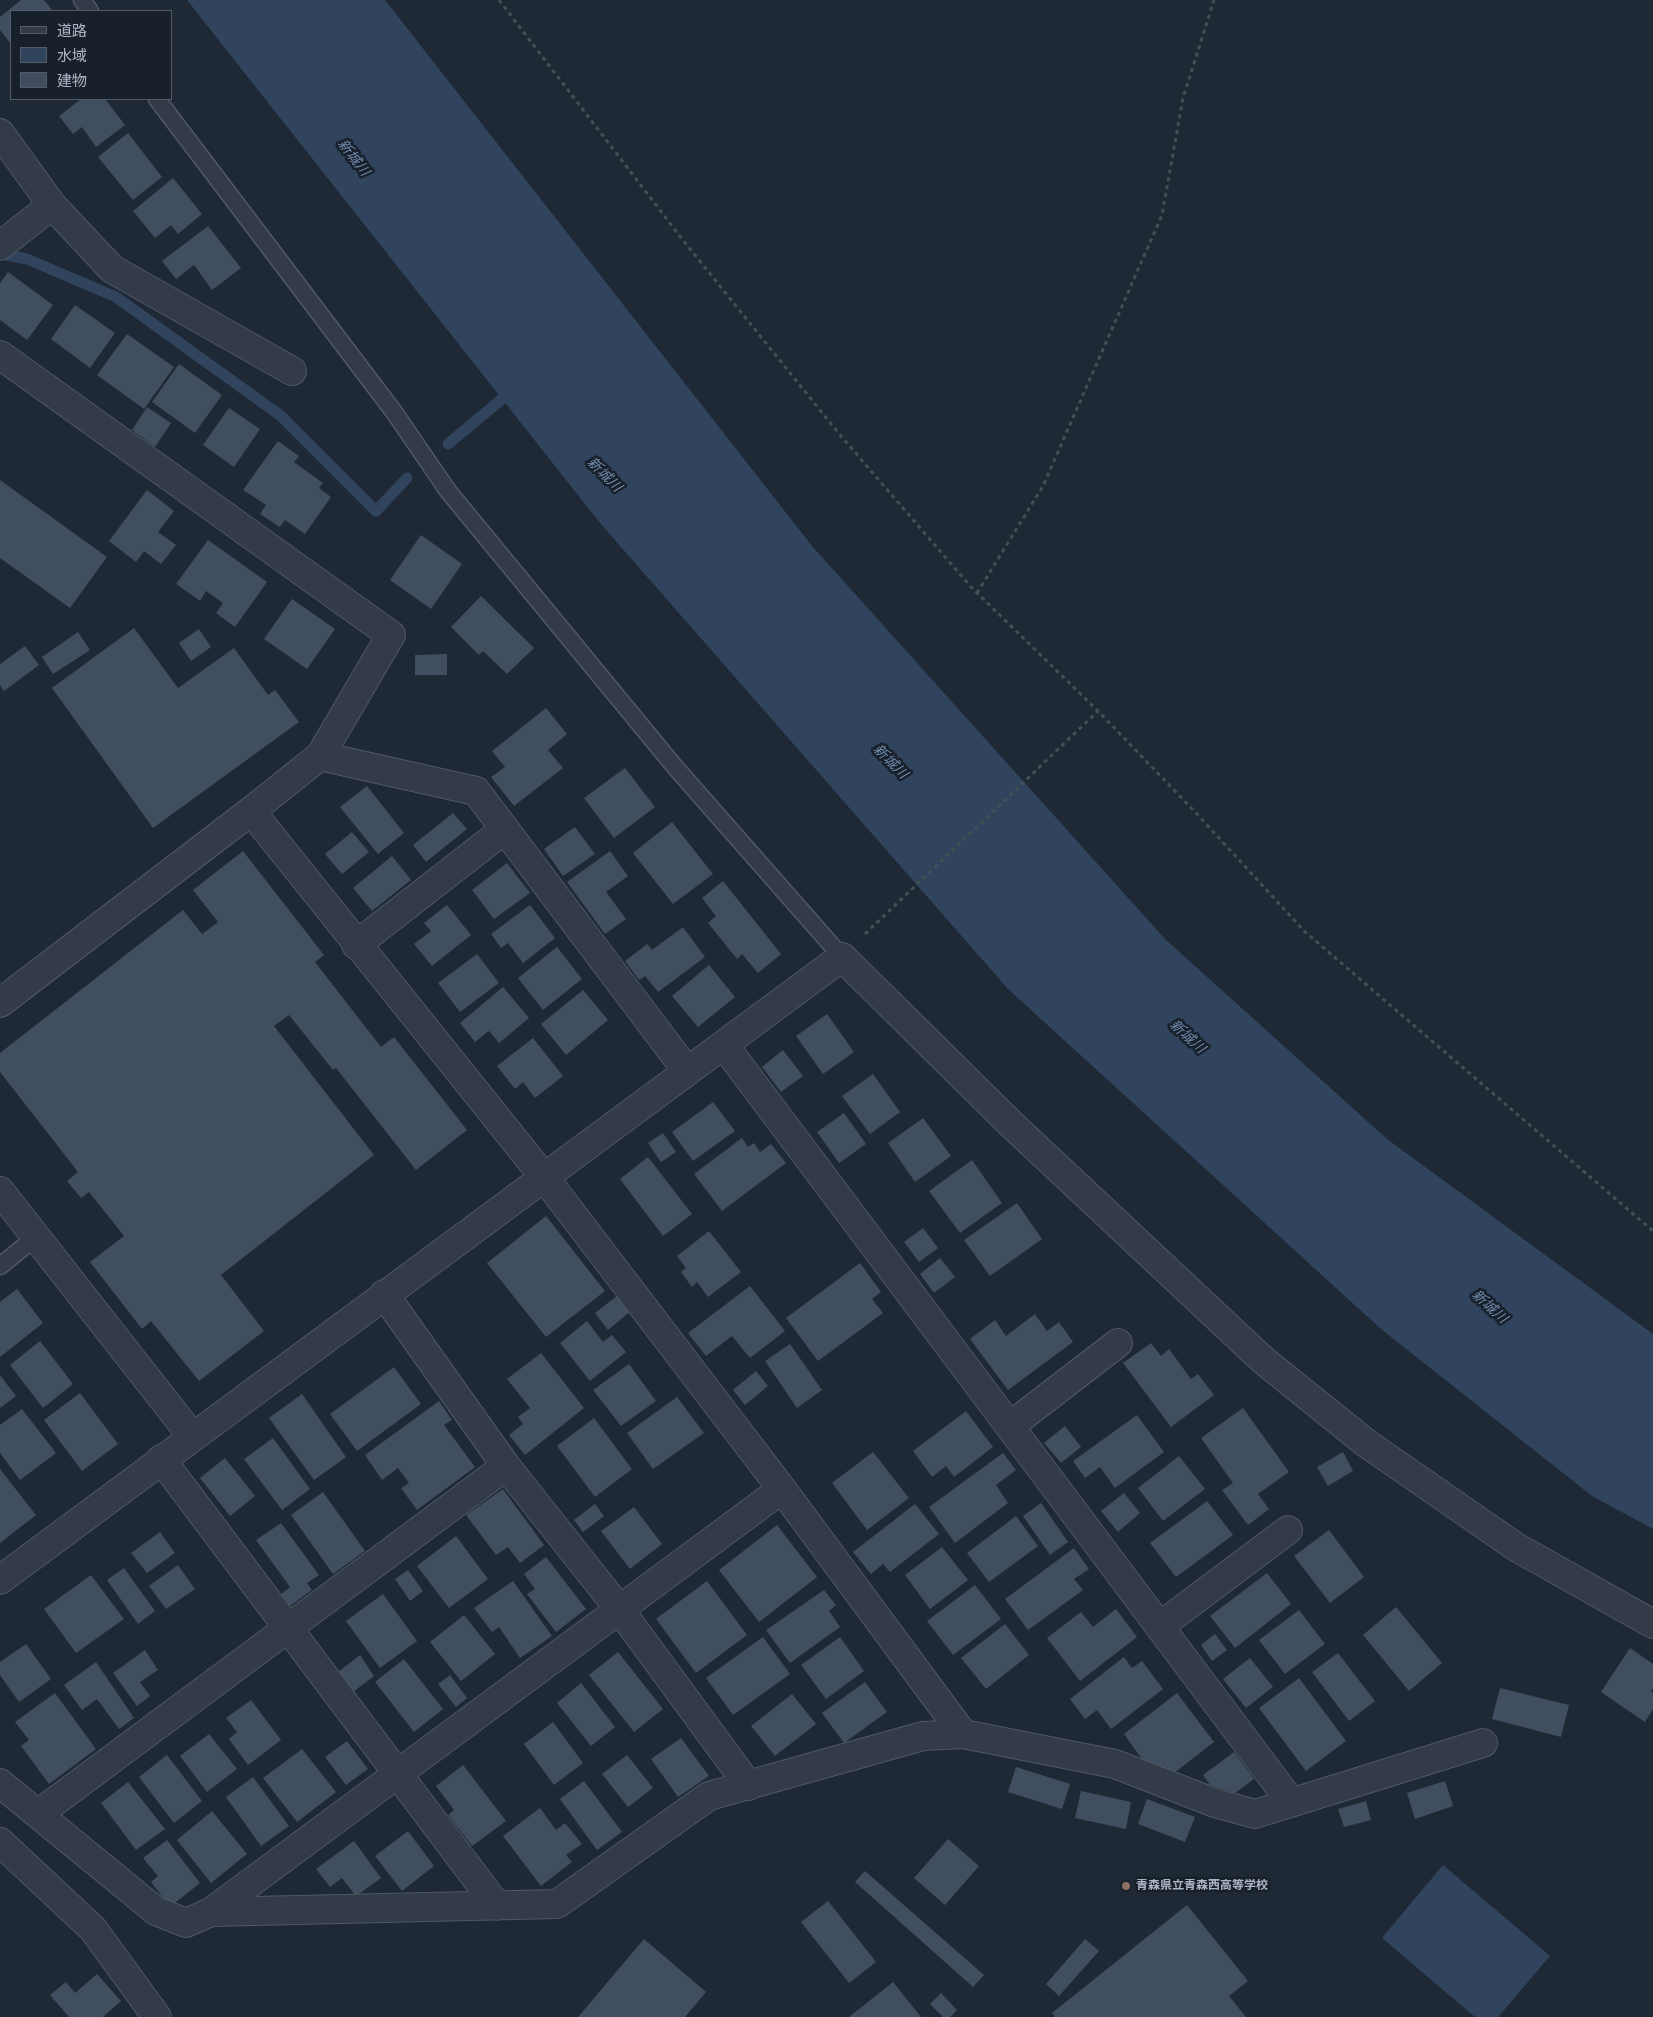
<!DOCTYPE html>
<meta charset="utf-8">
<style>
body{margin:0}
#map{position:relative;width:1653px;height:2017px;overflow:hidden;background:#1f2936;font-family:"DM Sans","Noto Sans JP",sans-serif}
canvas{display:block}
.legend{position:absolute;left:10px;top:10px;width:162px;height:90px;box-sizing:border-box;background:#18202b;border:1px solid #535c68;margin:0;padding:6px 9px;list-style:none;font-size:15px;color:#acb5c4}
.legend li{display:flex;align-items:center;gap:10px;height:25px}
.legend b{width:25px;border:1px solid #535c68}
</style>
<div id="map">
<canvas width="1653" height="2017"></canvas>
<ul class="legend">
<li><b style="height:6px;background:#323b47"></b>道路</li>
<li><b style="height:14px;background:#31445e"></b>水域</li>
<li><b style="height:14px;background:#414e5f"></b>建物</li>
</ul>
</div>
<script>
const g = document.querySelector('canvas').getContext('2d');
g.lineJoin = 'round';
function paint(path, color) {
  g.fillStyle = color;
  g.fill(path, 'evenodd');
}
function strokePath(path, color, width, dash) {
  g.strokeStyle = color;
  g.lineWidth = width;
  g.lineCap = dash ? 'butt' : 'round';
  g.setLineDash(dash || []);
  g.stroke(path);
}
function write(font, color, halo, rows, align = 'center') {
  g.font = font + ' "DM Sans","Noto Sans JP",sans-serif';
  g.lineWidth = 5;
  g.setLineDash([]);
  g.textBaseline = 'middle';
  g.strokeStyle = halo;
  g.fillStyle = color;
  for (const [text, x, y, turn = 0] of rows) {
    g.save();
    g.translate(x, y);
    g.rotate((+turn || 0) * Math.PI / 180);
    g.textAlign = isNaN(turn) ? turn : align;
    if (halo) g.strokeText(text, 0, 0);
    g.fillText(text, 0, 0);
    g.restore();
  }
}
const water = new Path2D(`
 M187 0H385L812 546 1165 939 1387 1139 1653 1334V1529L1592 1496 1381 1329 1008 989 600 523Z
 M1443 1865 1550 1956 1498 2017H1475L1382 1938Z`);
const stream = new Path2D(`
 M0 254 27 259 116 297 281 416 376 511 407 478
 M448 444 514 389`);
const building = new Path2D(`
 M21 0H44L53 11H11V44L0 30V17Z
 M81 99H105L125 125 96 147 82 127 73 134 59 116Z
 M128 133 162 177 133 200 98 157Z
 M173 178 202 214 178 234 171 225 155 238 133 211Z
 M208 226 241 268 212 290 194 265 176 279 162 261Z
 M8 272 53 305 27 340 0 320V283Z
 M75 305 115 333 90 368 51 339Z
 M127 334 174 367 144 409 97 375Z
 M179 364 222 395 195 433 152 402Z
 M147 407 171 423 155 447 132 430Z
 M229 408 260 429 234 467 203 445Z
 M278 441 299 456 294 462 323 483 319 488 331 497 305 534 285 520 280 527 260 514 266 505 243 490Z
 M0 480 107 557 70 608 0 558Z
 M147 490 174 511 158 532 176 545 161 564 144 551 136 562 109 541Z
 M421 535 462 564 431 609 390 580Z
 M208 540 267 582 235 627 216 613 223 603 206 591 200 601 176 584Z
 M481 596 534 648 507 674 483 651 479 655 451 627Z
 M292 599 335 629 307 669 264 639Z
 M134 628 178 688 234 648 268 695 275 690 299 722 153 828 52 688Z
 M199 629 211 647 191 661 179 643Z
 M78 632 90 650 53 674 42 657Z
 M25 646 39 665 4 691 0 685V664Z
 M447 654V675H415V655Z
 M546 708 567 734 548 750 563 768 514 806 491 777 505 767 492 751Z
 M625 768 655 807 614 838 584 798Z
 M367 786 404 833 378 854 340 807Z
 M453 813 467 829 426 862 413 845Z
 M672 822 713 874 673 904 633 853Z
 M575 827 595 854 563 876 544 849Z
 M352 832 369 852 342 874 325 854Z
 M243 851 324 955 315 962 381 1047 394 1037 467 1130 416 1170 336 1068 333 1070 289 1015 274 1026 374 1155 221 1275 264 1331 199 1381 151 1321 142 1329 90 1262 124 1236 89 1192 81 1198 67 1181 78 1172 0 1072V1053L183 910 202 934 218 922 193 890Z
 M610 851 628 876 606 892 626 919 605 934 567 882Z
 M392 856 411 880 372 911 353 888Z
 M507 863 530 893 494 919 472 890Z
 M723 881 781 954 758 973 742 954 737 959 708 923 716 916 702 898Z
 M447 905 471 935 432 966 414 944 431 931 424 923Z
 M530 905 555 938 523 963 508 943 501 948 491 934Z
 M683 927 705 957 658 992 645 976 639 980 625 961 647 944 652 950Z
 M557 947 582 979 543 1010 518 978Z
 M477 954 499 983 460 1012 438 983Z
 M709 965 735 997 698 1027 672 996Z
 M503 987 529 1018 499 1043 489 1031 475 1042 460 1023Z
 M583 990 608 1020 566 1055 541 1024Z
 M827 1014 854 1052 823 1074 796 1036Z
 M533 1038 563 1076 535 1098 523 1082 515 1089 497 1066Z
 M783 1050 803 1076 781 1092 762 1067Z
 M873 1074 900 1112 870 1134 842 1096Z
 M713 1102 735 1131 693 1161 672 1132Z
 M844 1113 866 1144 839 1163 817 1132Z
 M923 1118 951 1156 915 1182 888 1143Z
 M663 1133 676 1152 661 1162 648 1143Z
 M742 1138 748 1147 754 1143 760 1152 771 1144 786 1163 722 1211 694 1174Z
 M648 1157 692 1214 663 1236 620 1179Z
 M972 1160 1002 1203 960 1233 929 1191Z
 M1017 1203 1042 1239 990 1276 964 1240Z
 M546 1216 605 1291 546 1337 487 1263Z
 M923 1228 938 1248 919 1262 904 1242Z
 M709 1231 741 1272 708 1297 697 1282 692 1287 681 1272 686 1268 677 1256Z
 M940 1258 955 1277 934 1293 920 1274Z
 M860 1263 881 1292 872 1299 883 1313 818 1361 786 1318Z
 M750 1286 785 1331 750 1358 732 1336 706 1356 688 1333Z
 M17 1289 43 1323 0 1357V1302Z
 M618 1295 631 1311 608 1330 595 1313Z
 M1035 1314 1047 1331 1059 1322 1073 1342 1008 1390 970 1339 995 1320 1006 1336Z
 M587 1321 603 1342 612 1335 626 1352 590 1381 560 1343Z
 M40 1341 73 1384 43 1408 10 1365Z
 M1151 1343 1161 1356 1169 1349 1191 1379 1198 1374 1214 1395 1171 1427 1123 1363Z
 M790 1344 822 1390 797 1408 765 1361Z
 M541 1353 584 1408 525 1455 509 1435 523 1424 518 1417 530 1408 507 1379Z
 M629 1364 656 1401 621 1426 593 1390Z
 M394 1367 421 1404 357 1451 330 1414Z
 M756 1371 768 1386 745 1405 733 1390Z
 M0 1375 16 1396 0 1408Z
 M80 1393 118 1444 82 1471 44 1420Z
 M302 1394 346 1457 314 1480 269 1418Z
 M677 1397 704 1433 653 1469 627 1433Z
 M439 1401 452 1420 444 1425 475 1467 417 1510 401 1488 409 1483 398 1468 382 1480 365 1455Z
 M1243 1408 1289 1472 1258 1494 1269 1509 1248 1525 1222 1490 1233 1483 1201 1438Z
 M22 1409 56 1453 20 1480 0 1453V1425Z
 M966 1411 993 1447 954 1477 946 1466 932 1477 913 1451Z
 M1137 1415 1164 1452 1115 1488 1100 1467 1085 1478 1073 1461Z
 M594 1418 632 1469 595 1497 557 1446Z
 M1065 1426 1081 1447 1061 1463 1044 1443Z
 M273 1438 310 1489 282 1510 244 1459Z
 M873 1452 909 1498 867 1530 832 1483Z
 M1343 1452 1353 1471 1328 1486 1317 1467Z
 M1003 1453 1016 1470 996 1485 1008 1503 955 1543 929 1507Z
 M1179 1456 1205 1489 1163 1521 1138 1488Z
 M225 1458 255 1496 230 1516 200 1478Z
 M0 1469 36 1515 0 1543Z
 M503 1489 544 1545 520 1563 508 1547 496 1555 466 1515Z
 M323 1492 365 1551 333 1574 291 1515Z
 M1124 1493 1140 1513 1118 1532 1101 1511Z
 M1207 1501 1233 1535 1176 1577 1150 1543Z
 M1041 1503 1068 1542 1050 1555 1023 1516Z
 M595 1504 604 1516 583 1532 574 1520Z
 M915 1504 939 1534 890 1572 883 1564 871 1574 853 1552Z
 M634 1507 662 1544 630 1569 601 1531Z
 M1016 1516 1038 1546 989 1582 967 1553Z
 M281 1523 319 1575 307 1583 312 1590 290 1606 281 1594 290 1587 256 1540Z
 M777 1525 817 1577 759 1622 719 1570Z
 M1329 1530 1364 1577 1330 1603 1294 1556Z
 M160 1532 175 1553 147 1573 131 1553Z
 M456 1536 488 1579 449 1608 417 1566Z
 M942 1547 968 1580 930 1609 905 1575Z
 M1074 1548 1089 1569 1074 1579 1083 1590 1028 1630 1005 1599Z
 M546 1557 586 1609 556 1632 527 1594 535 1589 524 1574Z
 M178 1565 195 1589 166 1609 149 1586Z
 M124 1568 155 1611 138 1624 107 1580Z
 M408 1570 423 1591 410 1601 395 1579Z
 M1267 1573 1291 1604 1235 1648 1210 1616Z
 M91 1575 124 1619 76 1653 44 1609Z
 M513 1581 552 1636 520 1658 499 1627 492 1632 474 1608Z
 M707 1581 747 1635 696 1673 656 1619Z
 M975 1585 1001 1619 953 1655 927 1621Z
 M824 1590 836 1605 829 1611 840 1627 790 1663 766 1630Z
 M383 1594 417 1641 380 1668 346 1621Z
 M1396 1607 1442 1663 1409 1691 1363 1635Z
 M1116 1609 1137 1637 1080 1681 1047 1638 1081 1612 1093 1627Z
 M1299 1610 1325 1644 1285 1674 1259 1640Z
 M464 1615 495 1654 461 1681 430 1642Z
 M1005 1624 1029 1655 986 1689 961 1658Z
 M1215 1634 1227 1650 1212 1661 1201 1645Z
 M763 1637 790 1674 733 1715 706 1678Z
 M840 1637 864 1671 826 1699 801 1665Z
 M26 1644 51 1679 19 1702 0 1675V1662Z
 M1630 1648 1653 1664V1688L1651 1692 1653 1693V1709L1645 1722 1601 1692Z
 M145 1650 158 1670 140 1682 150 1696 137 1706 113 1673Z
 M618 1652 663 1709 634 1732 589 1675Z
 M1338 1653 1375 1701 1349 1721 1312 1672Z
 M360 1655 374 1676 353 1692 338 1672Z
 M1124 1657 1132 1668 1142 1661 1163 1689 1111 1729 1097 1710 1085 1719 1070 1699Z
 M1250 1658 1273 1687 1246 1708 1223 1679Z
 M404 1659 443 1709 414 1732 375 1682Z
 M96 1662 134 1718 119 1729 97 1699 82 1710 64 1685Z
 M450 1675 467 1698 456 1707 438 1684Z
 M1299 1678 1346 1741 1306 1771 1259 1708Z
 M865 1682 887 1712 844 1743 822 1713Z
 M581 1683 615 1727 591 1746 557 1703Z
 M1500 1688 1569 1705 1561 1737 1492 1719Z
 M55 1693 96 1749 49 1784 21 1746 29 1740 15 1722Z
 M1177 1693 1214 1742 1174 1773 1149 1769 1124 1734Z
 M792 1694 816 1724 775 1756 751 1726Z
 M251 1700 281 1740 248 1765 229 1739 237 1732 226 1718Z
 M553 1722 583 1763 554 1785 524 1744Z
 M209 1734 237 1769 207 1792 180 1756Z
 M681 1738 709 1776 678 1797 651 1759Z
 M347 1741 368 1769 346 1785 325 1757Z
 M302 1749 336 1792 297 1822 263 1778Z
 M1234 1752 1254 1779 1235 1793 1210 1785 1203 1775Z
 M167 1755 202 1801 174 1823 139 1777Z
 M627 1755 653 1788 628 1807 602 1774Z
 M463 1765 506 1821 472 1846 448 1815 454 1810 436 1786Z
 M1016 1767 1070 1784 1062 1809 1008 1792Z
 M253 1777 289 1826 261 1846 226 1797Z
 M584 1781 622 1832 597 1850 560 1799Z
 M1445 1781 1453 1806 1415 1819 1407 1793Z
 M128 1782 165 1829 136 1850 101 1803Z
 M1081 1791 1131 1802 1126 1829 1075 1818Z
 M1147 1799 1195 1817 1185 1842 1138 1824Z
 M1366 1801 1371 1820 1344 1827 1338 1809Z
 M540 1808 556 1830 565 1823 582 1844 566 1855 572 1862 541 1886 503 1836Z
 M212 1811 247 1854 211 1883 177 1840Z
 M408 1831 434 1866 402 1891 375 1856Z
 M948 1839 979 1866 945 1905 914 1878Z
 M167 1840 200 1883 170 1907 151 1882 158 1876 143 1858Z
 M354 1841 381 1878 356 1896 342 1878 330 1887 316 1869Z
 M865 1871 984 1975 973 1987 855 1882Z
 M828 1901 876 1962 849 1983 801 1922Z
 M1187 1905 1248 1981 1229 1996 1246 2017H1055L1052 2013Z
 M644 1939 706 1992 685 2017H578Z
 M1085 1939 1099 1951 1059 1996 1046 1984Z
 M97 1974 121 2001 103 2017H69L50 1995 66 1982 75 1993Z
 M893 1982 921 2017H849Z
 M941 1993 957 2010 950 2017H943L930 2004Z`);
const path = new Path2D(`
 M499 0 682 239 840 435 971 587 1098 711 1197 814 1304 931 1653 1231
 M977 593 1043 486 1162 215 1183 98 1214 0
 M865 934 1098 711`);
const service = new Path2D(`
 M82 0 90 11
 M157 99 394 412 448 491 675 767 842 957
 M0 1266 36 1237`);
const minor = new Path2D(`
 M0 133 52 205 112 269 292 371
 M0 246 52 205
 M0 355 391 635 320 756
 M251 811 320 756 476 791 687 1071
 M356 945 505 829
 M0 1003 251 811 544 1177 782 1489 963 1734
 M724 1045 1291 1802
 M0 1191 192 1436
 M384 1294 506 1466 620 1610 749 1786
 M1010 1426 1118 1343
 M161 1459 497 1906
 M0 1580 842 957 1011 1124 1263 1360 1366 1443 1516 1547 1653 1624
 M1160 1626 1288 1530
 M0 1783 156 1911 186 1923 211 1912 782 1489
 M38 1814 506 1466
 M0 1842 93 1929 157 2017
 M211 1912 557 1904 709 1796 923 1736 963 1734 1115 1764 1215 1803 1255 1814 1483 1743`);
const markers = [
 [1126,1886,5,"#8d6e63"]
];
const poiNames = [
 ["青森県立青森西高等学校",1136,1886]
];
const waterNames = [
 ["新城川",353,158,52],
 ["新城川",604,475,45],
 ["新城川",890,762,45],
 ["新城川",1187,1037,42],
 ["新城川",1489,1307,42]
];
paint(water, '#31445e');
strokePath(stream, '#31445e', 11);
paint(building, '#414e5f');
strokePath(service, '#505865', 19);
strokePath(minor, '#505865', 30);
strokePath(path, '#3e5255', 3, [4, 4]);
strokePath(service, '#323b47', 16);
strokePath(minor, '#323b47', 28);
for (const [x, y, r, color] of markers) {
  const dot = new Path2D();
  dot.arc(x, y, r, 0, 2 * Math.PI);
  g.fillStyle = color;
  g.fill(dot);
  strokePath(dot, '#18202b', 2);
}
write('bold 12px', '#acb5c4', '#18202b', poiNames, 'left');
write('italic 14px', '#738cae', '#18202b', waterNames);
</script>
